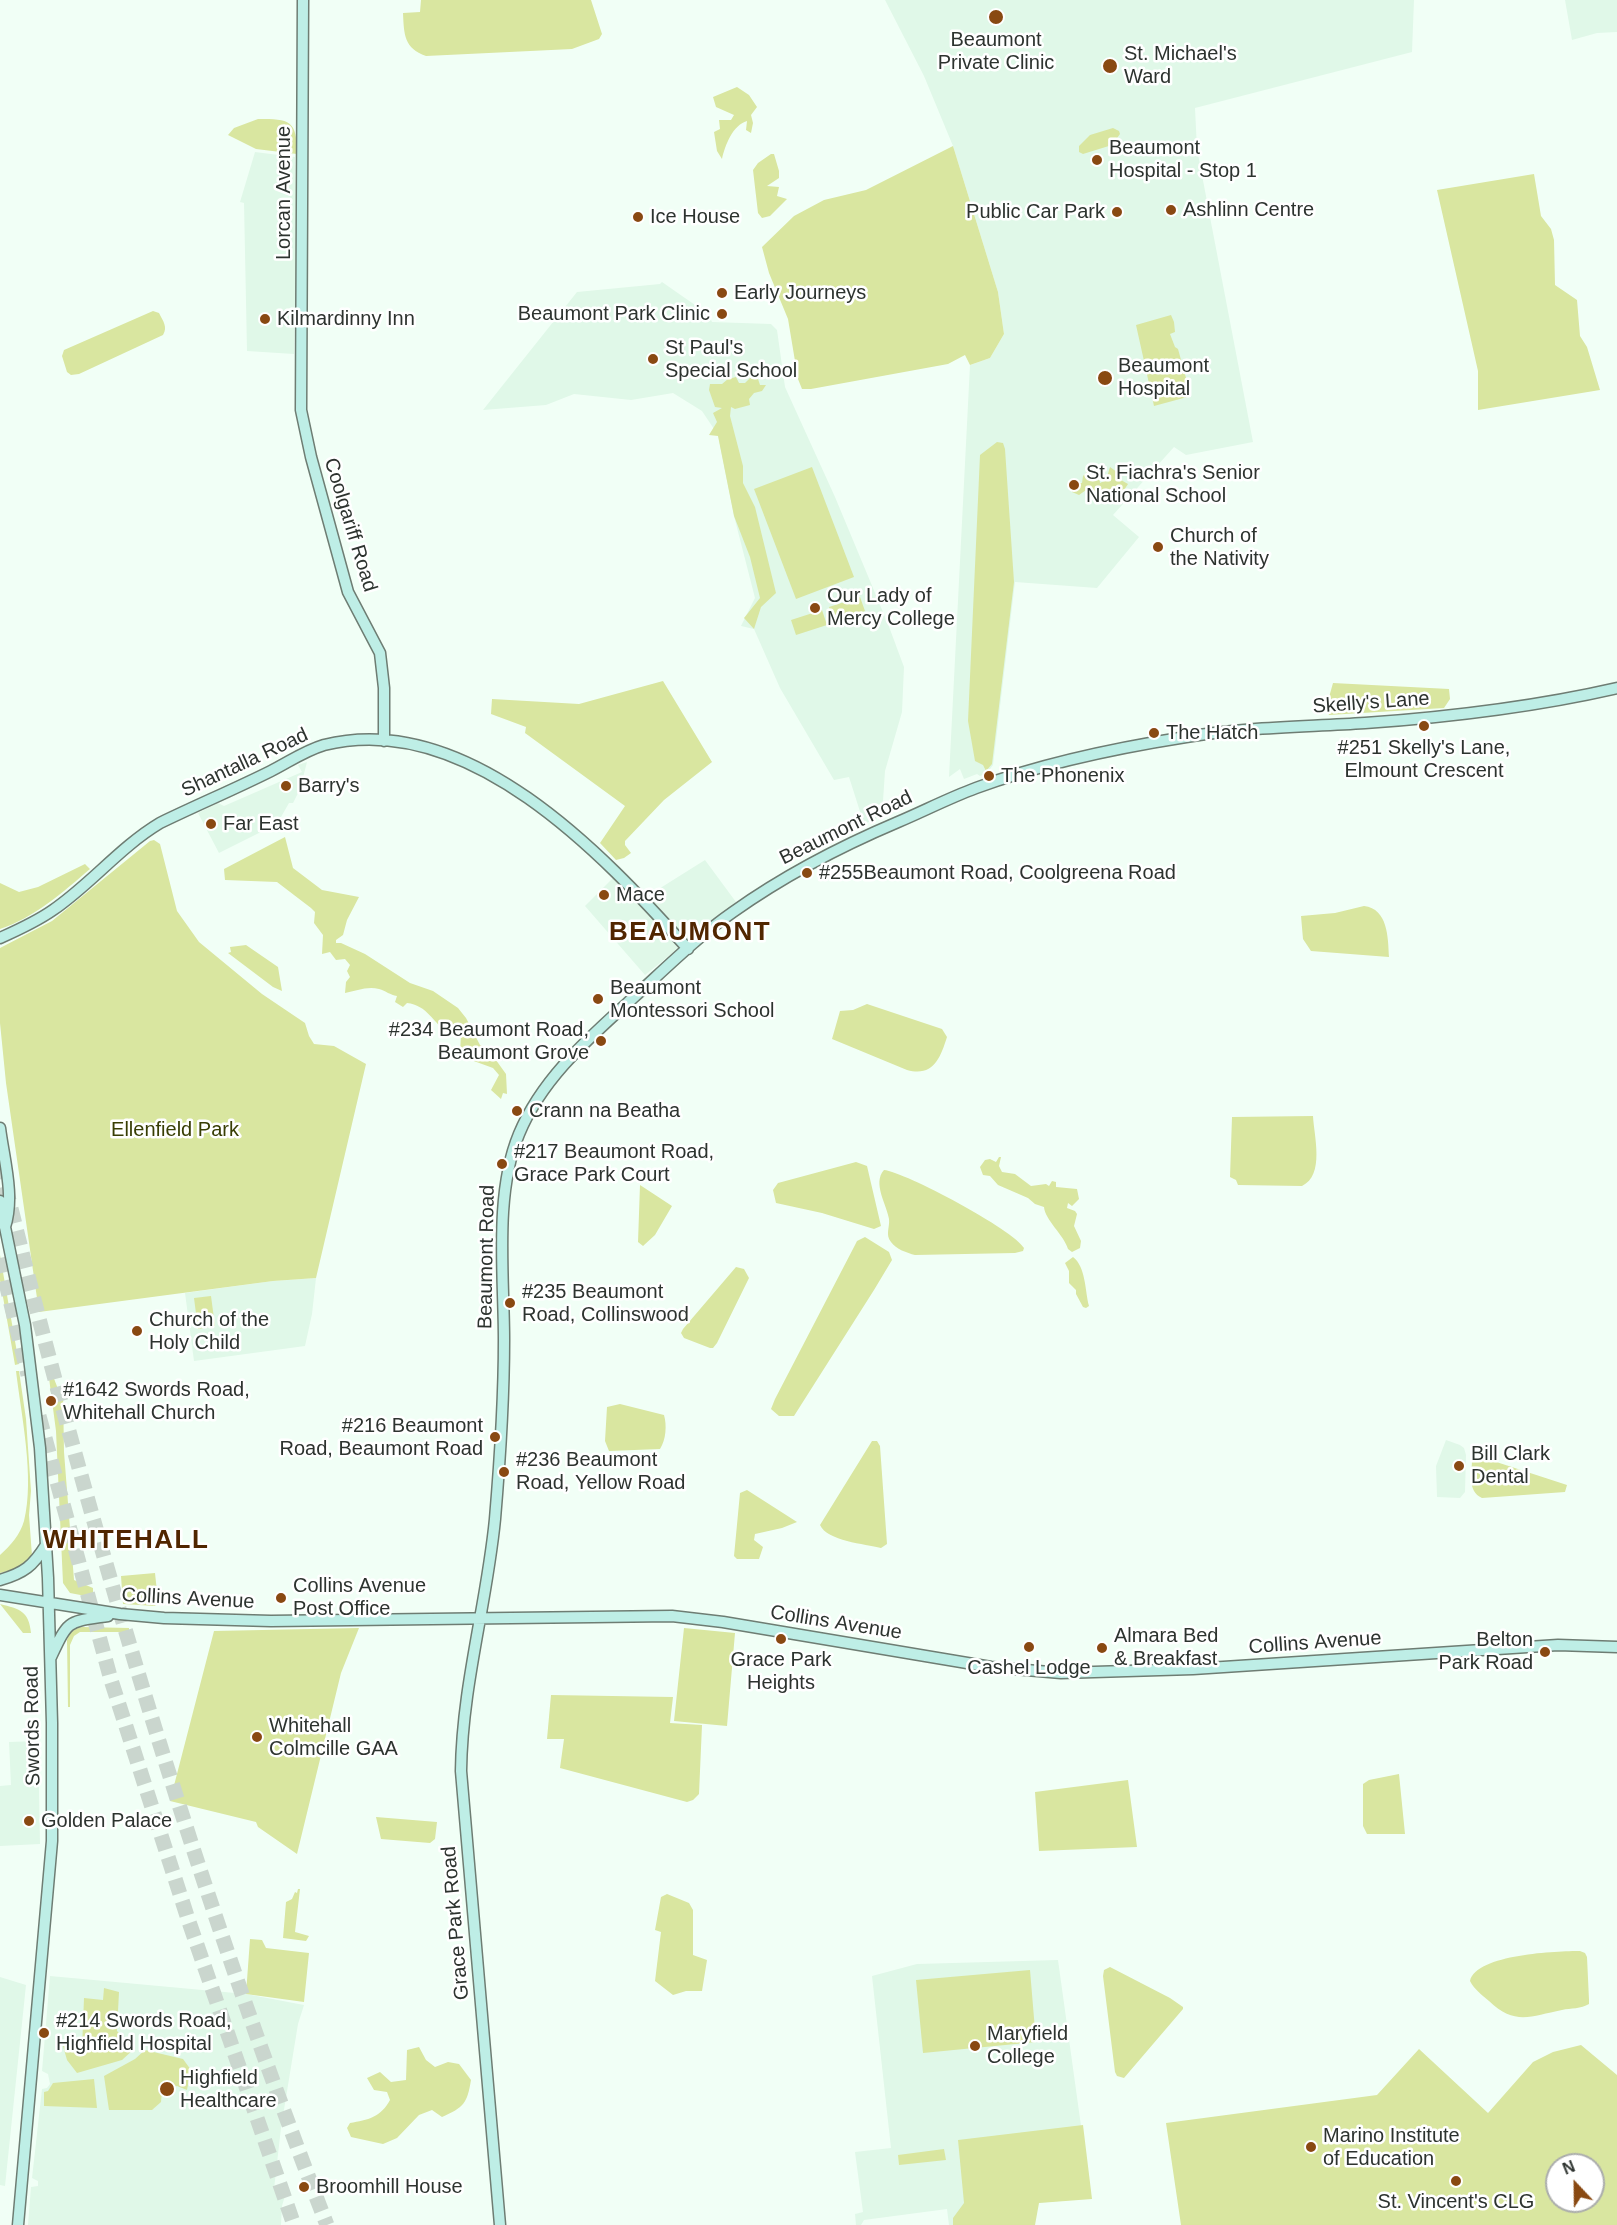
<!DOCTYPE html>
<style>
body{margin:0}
#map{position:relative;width:1617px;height:2225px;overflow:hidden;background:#f1fff6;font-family:Arial,sans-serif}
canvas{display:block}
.north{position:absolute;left:1545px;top:2153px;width:60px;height:60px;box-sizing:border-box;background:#fff;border:2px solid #abadac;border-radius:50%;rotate:338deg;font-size:16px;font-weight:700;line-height:24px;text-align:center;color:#2d332f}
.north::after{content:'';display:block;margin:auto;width:21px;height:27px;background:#894912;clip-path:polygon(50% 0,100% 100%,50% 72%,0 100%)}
</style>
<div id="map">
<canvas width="1617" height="2225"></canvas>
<div class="north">N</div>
</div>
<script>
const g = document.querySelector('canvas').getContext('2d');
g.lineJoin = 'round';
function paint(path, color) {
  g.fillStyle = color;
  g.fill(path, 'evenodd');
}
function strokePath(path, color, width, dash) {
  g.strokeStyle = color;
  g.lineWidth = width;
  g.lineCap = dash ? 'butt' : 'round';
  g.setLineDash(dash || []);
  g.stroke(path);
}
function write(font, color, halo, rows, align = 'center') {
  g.font = font + ' Arial,sans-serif';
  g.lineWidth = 5;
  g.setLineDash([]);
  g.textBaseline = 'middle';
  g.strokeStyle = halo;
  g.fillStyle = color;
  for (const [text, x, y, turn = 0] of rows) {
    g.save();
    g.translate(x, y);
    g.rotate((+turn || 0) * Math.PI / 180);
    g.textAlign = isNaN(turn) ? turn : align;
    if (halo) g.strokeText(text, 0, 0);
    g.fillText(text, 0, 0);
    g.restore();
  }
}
const built = new Path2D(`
 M885 0H1414L1412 52 1195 108 1197 149 1253 442 1186 455 1174 447 1113 515 1139 537 1097 588 1015 582 993 765 987 773 980 776 977 774 964 779 960 769 949 777 970 365 990 358 1004 334 998 292 953 146 924 76Z
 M1565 0H1617V32L1597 33 1572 40Z
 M255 152 295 157 297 233 294 354 247 351 244 203 240 202Z
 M662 282 708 314 712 322 771 324 777 330 785 387 835 497 888 624 904 667 902 712 885 771 882 816 864 824 849 777 834 780 780 688 754 629 741 626 755 598 734 516 718 435 702 411 673 393 631 400 574 394 546 405 483 410 577 292 660 284Z
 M307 762 300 789 293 803H289L277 824 219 853 198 813 218 803 224 806 302 772 298 765Z
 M705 860 736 902 645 975 585 906 613 878 638 902Z
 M316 1278 312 1314 305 1346 194 1361 185 1293 273 1281Z
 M1446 1440 1460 1445 1464 1448 1466 1455 1465 1492 1460 1498 1437 1497 1436 1466Z
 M38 1741 40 1844 0 1846V1786L11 1785 9 1742Z
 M1058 1960 1091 2198 1038 2203 1035 2208 1034 2225H949L947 2209 864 2220 861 2225H856L855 2214 863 2212 855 2152 891 2148 872 1976 917 1964Z
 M50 1976 246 1994 304 2005 298 2024 281 2128 274 2189 286 2192 282 2206 281 2225H28L31 2187 38 2186V2181L32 2178 42 2089 47 2088 50 2084 48 2074 42 2071Z
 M0 1977 26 1985 5 2186 0 2185Z`);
const green = new Path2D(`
 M421 0H591L602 34 599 39 572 49 426 56C404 48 404 35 403 13L420 12Z
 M737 87 749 95 757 107 751 115 753 123 751 133 746 130 747 121C733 125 725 145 722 159L717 151 714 132 720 129 719 120H731L734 115 716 107 713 97Z
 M258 119C290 119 297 120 297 154L256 149 228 135 234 128Z
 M1113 128 1119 131 1120 134 1112 145 1083 154 1079 152V146L1090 135Z
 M953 146 998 292 1004 334 990 358 970 365 965 355 948 364 811 389H802L798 379 788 319 769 273 762 247 794 216 824 200 866 190Z
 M771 154H774L779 171V178L767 186 779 187 777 196 787 199 770 216 762 218 758 213 753 170 758 163Z
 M1534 174 1541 216 1551 229 1554 240 1555 285 1577 300 1580 336 1587 347 1600 390 1478 410V371L1437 190Z
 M153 311 159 313C163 321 168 327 163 335L79 374 71 375 67 372 62 356 64 350Z
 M1171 315 1174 322 1175 332 1170 334 1175 347 1178 349 1191 396 1154 406 1136 325Z
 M736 377 739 383H745L750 378 758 379 760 385H766L762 391 754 393 749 399 750 405 735 409 731 407 730 416 743 466V483L755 507 776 593 761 607 754 629 744 618 760 598 750 557 734 516 718 436 709 435 717 422 713 413 722 408 715 407 709 390 710 384H722L728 379Z
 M997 442 1003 443 1005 449 1014 582 992 764 986 771 983 765 975 761 968 721 980 455Z
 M812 467 854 577 796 599 754 489Z
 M1110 467 1121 475V480L1128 484 1124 490 1126 496 1118 504 1121 494 1113 501H1106L1101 492 1091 493 1086 490 1079 495 1072 492V485L1076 483H1082L1083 476 1088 471 1099 473 1100 483 1106 480Z
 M860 597 865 611 834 622 829 607Z
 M822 610 827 625 796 635 791 620Z
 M663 681 712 762 664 800 625 841V845L631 853 624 858 616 860 600 843 625 806 525 733 526 727 491 714 492 699 579 704Z
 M1333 683 1449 689 1450 699 1444 708 1329 715 1326 708Z
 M285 837 293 868 322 890 359 897 347 920 343 935 336 940V943H341L365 954 410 983 433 991 458 1008 466 1018 480 1045 488 1049 506 1074 507 1094 503 1093 501 1099 491 1090 499 1075 493 1068 460 1056 461 1032 448 1034C434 1023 427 1005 407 1003L403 1007 395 1002 397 996C390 995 386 991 379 989 367 986 356 991 345 993L346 982 350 977 347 971 350 965 345 959 336 960 330 952 322 954 323 935 314 923 315 912 311 908 277 882 225 880 224 869Z
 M154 840 160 844 177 911 199 942 262 994 305 1023 309 1036 314 1044 334 1046 366 1064 316 1278 273 1281 39 1312 6 1083 0 1023V948L52 921 150 841Z
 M85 864 90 869C63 892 34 918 0 929V883L19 892 38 887Z
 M1364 906C1388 909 1388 937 1389 957L1311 951 1303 939 1301 916 1335 913Z
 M246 945 278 967 282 991 273 987 228 953 231 952 230 947Z
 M867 1004 942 1029 947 1037C940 1059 933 1077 907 1070L832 1039 840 1011 853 1010Z
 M1313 1116C1314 1136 1325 1175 1302 1186L1238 1185 1236 1180 1230 1177 1232 1117Z
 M999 1157H1001L999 1166 1002 1172 1015 1174 1031 1186 1046 1184 1049 1186 1052 1181 1056 1182V1187L1077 1189 1079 1199 1072 1206 1068 1203 1067 1208 1075 1211 1077 1214 1074 1226 1081 1241 1080 1248 1072 1252 1068 1249C1064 1235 1045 1220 1044 1207L1035 1204 1028 1198 998 1185 990 1176 983 1175 980 1167 985 1160 990 1159 996 1162Z
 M856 1162 867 1166 881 1226 874 1229 822 1213 776 1203 773 1190 778 1183Z
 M884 1170C905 1172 1014 1230 1024 1248L1023 1251 1015 1253 915 1255C907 1253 896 1249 891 1242 885 1235 890 1227 889 1219 887 1205 872 1183 884 1170Z
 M640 1185 672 1206 655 1235 643 1246 638 1242Z
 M865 1237 889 1252 892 1260 874 1290 794 1416H779L771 1409 775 1399 855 1245 857 1241Z
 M0 1255 19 1364 15 1365 0 1280Z
 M1073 1257C1086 1267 1085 1291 1089 1306L1086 1308 1083 1307 1076 1294V1290L1069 1283V1271L1065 1263Z
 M736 1267 744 1269 749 1278 717 1343 713 1348H710L684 1338 681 1333 683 1329Z
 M211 1296 215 1326 198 1329 194 1298Z
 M16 1371H19L26 1419 31 1491 29 1515 32 1556 29 1562 9 1574 8 1571 0 1573V1555C11 1545 20 1535 24 1521 35 1478 21 1414 16 1371Z
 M53 1376 58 1389 63 1391 64 1452 74 1580 93 1588V1596L91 1597 70 1593 63 1583 56 1431 49 1378Z
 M620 1404 664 1415C667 1425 666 1440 660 1449L609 1451 605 1441 607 1407Z
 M872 1441H877L880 1446 887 1544 881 1548C865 1544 827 1541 820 1525Z
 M1478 1456 1567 1485 1565 1492 1482 1498C1467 1491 1472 1474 1472 1459Z
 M747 1490 797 1522 782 1528 755 1534 754 1540 763 1547 759 1559H737L734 1556 740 1493Z
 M155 1573 158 1601 155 1606 123 1604 121 1576Z
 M0 1604C20 1609 29 1611 31 1633H23Z
 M82 1627 129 1628V1632H80L74 1636 70 1645V1707H68L67 1640C70 1632 74 1629 82 1627Z
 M359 1628 341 1673 297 1854 258 1827 256 1822 170 1801 214 1631Z
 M684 1628 735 1633 727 1726 674 1721Z
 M551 1695 673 1697 670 1723 702 1725 699 1794 693 1800 687 1802 560 1768 564 1739H547Z
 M1399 1774 1405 1834H1367L1363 1826V1784L1369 1780Z
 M1128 1780 1137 1847 1039 1851 1035 1792Z
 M376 1817 437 1822 435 1839 430 1843 381 1839Z
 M298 1889H300L295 1932 309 1936 306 1941 283 1938 286 1902 292 1899 295 1892 297 1893Z
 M667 1894 689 1903 693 1910V1955L707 1960 702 1991H686L673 1995 655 1981 661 1932 655 1930 661 1897Z
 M250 1939 262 1940 266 1948 309 1953 304 2002 246 1994Z
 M1580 1951 1585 1953 1587 1957 1589 2000V2004C1581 2009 1571 2008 1562 2010 1531 2016 1515 2026 1489 2001 1482 1995 1474 1989 1470 1981 1476 1954 1558 1951 1580 1951Z
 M1110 1967 1170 1998 1183 2007V2009L1124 2078 1117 2076 1115 2072 1103 1976 1104 1970Z
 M1030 1970 1036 2042 923 2053 916 1980Z
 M104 1988 119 1992 117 2031 134 2049 122 2060 77 2073 67 2060 63 2046 82 2048 84 1998 103 2000Z
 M1581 2045 1617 2075V2225H1181L1166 2123 1377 2095 1419 2049 1488 2113 1533 2062 1553 2052ZM1557 2165H1593V2201H1557Z
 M419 2047 426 2060 435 2067 448 2062 459 2064 471 2080C467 2104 464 2107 442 2117L432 2110 419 2115 397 2138 383 2144 351 2137 347 2128 350 2123C368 2120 381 2117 390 2100L387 2092 374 2090 367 2078 380 2072 391 2082 406 2080 407 2050Z
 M145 2050 183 2059 191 2070 187 2090 177 2086 162 2091 161 2102 152 2110H109L104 2076 135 2059Z
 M94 2079 97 2108 44 2106V2092L48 2091 53 2083Z
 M1083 2125 1092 2199 1039 2203 1035 2225H953V2218L964 2203 958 2140Z
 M944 2149 946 2160 899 2165 898 2155Z`);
const highwayTunnel = new Path2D(`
 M0 1164C88 1523 193 1880 327 2225
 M0 1258 28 1375
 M39 1416 111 1680 188 1919 294 2225`);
const secondary = new Path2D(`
 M303 0 301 410 311 457 348 592 380 653 384 688V741
 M0 938C18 930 36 922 53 910 91 884 120 847 160 823 197 805 235 789 271 771 289 762 304 751 324 745 467 709 603 854 688 949
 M0 1128C4 1160 15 1196 5 1227
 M0 1201 4 1221
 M0 1217 5 1227 25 1325 40 1448 48 1578 52 1723V1841L18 2225
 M0 1580C24 1573 33 1566 46 1545
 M0 1595 120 1614 164 1618 271 1621 672 1616 723 1622 991 1667 1061 1673 1193 1669 1558 1645 1617 1647
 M51 1657C69 1619 67 1622 108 1616
 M500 2225 461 1771C462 1686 487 1603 495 1519 500 1460 504 1399 504 1340 504 1275 494 1194 519 1134 542 1078 589 1038 633 998 665 969 697 937 733 912 785 875 839 847 898 822 924 811 949 798 976 788 1043 763 1116 748 1186 737 1246 727 1305 727 1365 723 1449 717 1534 707 1617 688`);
const markers = [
 [996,17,8,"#894912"],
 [1110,66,8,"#894912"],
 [1097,160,6,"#894912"],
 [1171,210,6,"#894912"],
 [1117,212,6,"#894912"],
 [638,217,6,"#894912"],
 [722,293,6,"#894912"],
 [722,314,6,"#894912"],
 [265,319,6,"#894912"],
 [653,359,6,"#894912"],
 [1105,378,8,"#894912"],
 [1074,485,6,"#894912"],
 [1158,547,6,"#894912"],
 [815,608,6,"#894912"],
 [1424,726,6,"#894912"],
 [1154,733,6,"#894912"],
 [989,776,6,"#894912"],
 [286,786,6,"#894912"],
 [211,824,6,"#894912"],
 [807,873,6,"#894912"],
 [604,895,6,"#894912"],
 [598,999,6,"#894912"],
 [601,1041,6,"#894912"],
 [517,1111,6,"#894912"],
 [502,1164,6,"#894912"],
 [510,1303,6,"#894912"],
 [137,1331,6,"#894912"],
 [51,1401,6,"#894912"],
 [495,1437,6,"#894912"],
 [1459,1466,6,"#894912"],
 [504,1472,6,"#894912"],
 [281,1598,6,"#894912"],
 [781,1639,6,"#894912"],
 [1029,1647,6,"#894912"],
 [1102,1648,6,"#894912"],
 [1545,1652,6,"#894912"],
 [257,1737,6,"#894912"],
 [29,1821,6,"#894912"],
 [44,2033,6,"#894912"],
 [975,2046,6,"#894912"],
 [167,2089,8,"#894912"],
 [1311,2147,6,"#894912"],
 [1456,2181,6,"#894912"],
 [304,2187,6,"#894912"]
];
const poiNames = [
 ["Beaumont",996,40,"center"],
 ["Private Clinic",996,63,"center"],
 ["St. Michael's",1124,54],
 ["Ward",1124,77],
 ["Beaumont",1109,148],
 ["Hospital - Stop 1",1109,171],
 ["Ashlinn Centre",1183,210],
 ["Public Car Park",1105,212,"right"],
 ["Ice House",650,217],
 ["Early Journeys",734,293],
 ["Beaumont Park Clinic",710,314,"right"],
 ["Kilmardinny Inn",277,319],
 ["St Paul's",665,348],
 ["Special School",665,371],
 ["Beaumont",1118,366],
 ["Hospital",1118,389],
 ["St. Fiachra's Senior",1086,473],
 ["National School",1086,496],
 ["Church of",1170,536],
 ["the Nativity",1170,559],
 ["Our Lady of",827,596],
 ["Mercy College",827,619],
 ["The Hatch",1166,733],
 ["#251 Skelly's Lane,",1424,748,"center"],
 ["Elmount Crescent",1424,771,"center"],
 ["The Phonenix",1001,776],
 ["Barry's",298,786],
 ["Far East",223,824],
 ["#255Beaumont Road, Coolgreena Road",819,873],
 ["Mace",616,895],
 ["Beaumont",610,988],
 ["Montessori School",610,1011],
 ["#234 Beaumont Road,",589,1030,"right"],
 ["Beaumont Grove",589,1053,"right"],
 ["Crann na Beatha",529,1111],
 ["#217 Beaumont Road,",514,1152],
 ["Grace Park Court",514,1175],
 ["#235 Beaumont",522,1292],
 ["Road, Collinswood",522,1315],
 ["Church of the",149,1320],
 ["Holy Child",149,1343],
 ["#1642 Swords Road,",63,1390],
 ["Whitehall Church",63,1413],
 ["#216 Beaumont",483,1426,"right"],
 ["Road, Beaumont Road",483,1449,"right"],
 ["Bill Clark",1471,1454],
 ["Dental",1471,1477],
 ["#236 Beaumont",516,1460],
 ["Road, Yellow Road",516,1483],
 ["Collins Avenue",293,1586],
 ["Post Office",293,1609],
 ["Almara Bed",1114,1636],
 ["& Breakfast",1114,1659],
 ["Belton",1533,1640,"right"],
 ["Park Road",1533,1663,"right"],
 ["Grace Park",781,1660,"center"],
 ["Heights",781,1683,"center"],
 ["Cashel Lodge",1029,1668,"center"],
 ["Whitehall",269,1726],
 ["Colmcille GAA",269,1749],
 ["Golden Palace",41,1821],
 ["#214 Swords Road,",56,2021],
 ["Highfield Hospital",56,2044],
 ["Maryfield",987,2034],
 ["College",987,2057],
 ["Highfield",180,2078],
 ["Healthcare",180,2101],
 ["Marino Institute",1323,2136],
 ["of Education",1323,2159],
 ["Broomhill House",316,2187],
 ["St. Vincent's CLG",1456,2202,"center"]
];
const streetNames = [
 ["Lorcan Avenue",284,193,-90],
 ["Coolgariff Road",350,525,73],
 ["Skelly's Lane",1371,703,-4],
 ["Shantalla Road",245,763,-25],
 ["Beaumont Road",846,828,-26],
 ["Beaumont Road",487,1257,-89],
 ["Collins Avenue",188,1599,3],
 ["Collins Avenue",836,1623,9],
 ["Collins Avenue",1315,1643,-4],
 ["Swords Road",33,1726,-91],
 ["Grace Park Road",456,1923,-95]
];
const parkNames = [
 ["Ellenfield Park",175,1130]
];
const districtNames = [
 ["BEAUMONT",690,933],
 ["WHITEHALL",126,1541]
];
paint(built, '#e0f8e8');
paint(green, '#d9e6a0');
strokePath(highwayTunnel, '#cad6ce', 15, [15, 8]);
strokePath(secondary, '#6e7d73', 13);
strokePath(secondary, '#beeee6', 10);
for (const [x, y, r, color] of markers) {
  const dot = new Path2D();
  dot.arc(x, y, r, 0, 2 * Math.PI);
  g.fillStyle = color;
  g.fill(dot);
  strokePath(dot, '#fff', 2);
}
write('20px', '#2d332f', '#fff', poiNames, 'left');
write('20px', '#2d332f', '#fff', streetNames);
write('20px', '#383e04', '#fff', parkNames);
g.letterSpacing = '1.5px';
write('bold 26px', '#512600', '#fff', districtNames);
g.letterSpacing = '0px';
</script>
